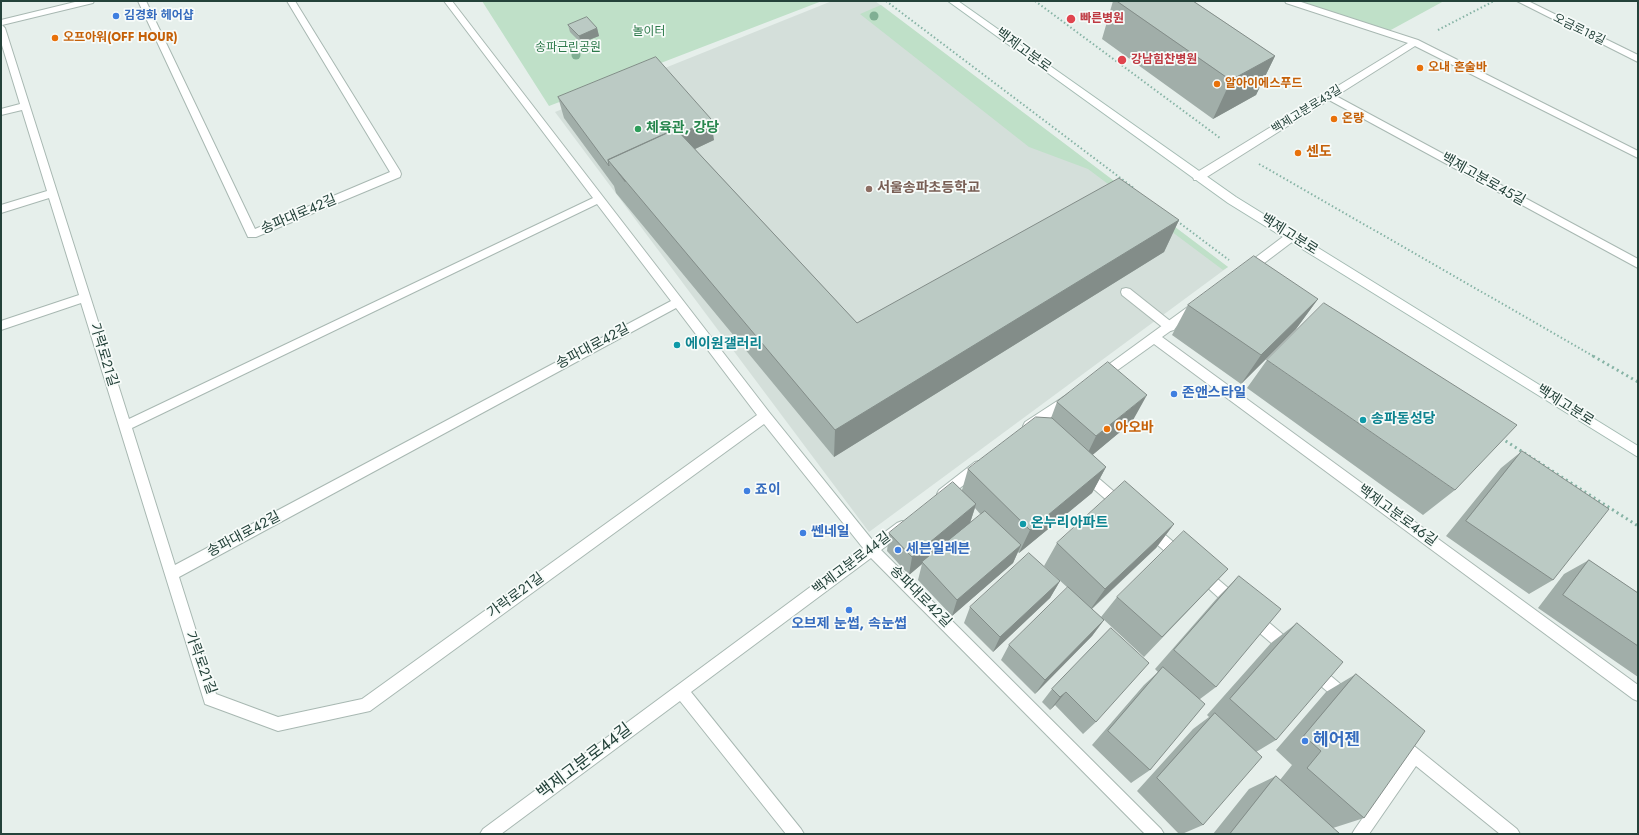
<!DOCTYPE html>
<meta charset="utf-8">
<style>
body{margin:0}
#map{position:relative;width:1639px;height:835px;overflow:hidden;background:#e6efeb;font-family:Jost,sans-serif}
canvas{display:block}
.frame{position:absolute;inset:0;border:2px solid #24423a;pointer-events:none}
</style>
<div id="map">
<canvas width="1639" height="835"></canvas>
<div class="frame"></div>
</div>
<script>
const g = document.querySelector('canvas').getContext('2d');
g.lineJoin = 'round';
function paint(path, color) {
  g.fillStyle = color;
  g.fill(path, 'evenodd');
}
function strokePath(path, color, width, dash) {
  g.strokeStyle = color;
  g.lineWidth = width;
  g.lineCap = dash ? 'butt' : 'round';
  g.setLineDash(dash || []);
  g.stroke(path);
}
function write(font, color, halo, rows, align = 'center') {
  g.font = font + ' Jost,"Noto Sans KR",sans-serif';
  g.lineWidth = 3.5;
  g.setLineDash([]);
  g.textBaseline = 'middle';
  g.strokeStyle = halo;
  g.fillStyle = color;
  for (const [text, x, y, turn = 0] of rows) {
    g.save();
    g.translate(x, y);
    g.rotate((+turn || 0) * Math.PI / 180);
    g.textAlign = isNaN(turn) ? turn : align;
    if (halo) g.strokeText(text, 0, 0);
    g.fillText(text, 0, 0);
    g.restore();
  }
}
const built = new Path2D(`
 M832 1H875L1228 267 869 532 555 112Z`);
const green = new Path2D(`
 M482 1H822L549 106Z
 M1298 1H1444L1389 31Z
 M881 5 1228 267 1223 270 1088 169 1029 147 860 14Z`);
const pathFar1 = new Path2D(`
 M886 1 1135 189
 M1035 1 1220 138
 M1438 30 1494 1
 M1259 164 1595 357
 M1177 221 1229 260`);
const path = new Path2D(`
 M1593 356 1638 382
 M1501 438 1638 526`);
const service = new Path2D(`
 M1126 288 1130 289 1174 324 1176 327 1174 330 1170 331 1166 330 1122 295 1121 292 1122 289Z`);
const minor = new Path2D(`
 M79 1H94L93 3 2 25 5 28 129 419 593 198 444 1H452L769 412 873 541 897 523 902 521 907 523 908 527 907 531 881 550 1161 829 1164 834H1145L871 558 691 692 801 829 804 834H786L680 701 501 834H480L483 829 863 548 764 424 370 711 278 731 205 704 81 303 1 330V321L79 295 49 198 1 213V205L47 191 22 110 1 115V109L20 104 1 42V20ZM597 204 671 301 175 565 132 428ZM676 308 757 415 362 699 278 717 216 694 179 577Z
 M138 1H146L255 229 390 172 287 1H295L400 171 401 174 400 177 256 237H248Z
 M1285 1H1298L1418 40 1638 151V158L1415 46 1336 96 1638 259V268L1329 100 1202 180H1194L1193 177 1194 174 1408 43 1286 3Z
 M1517 1H1528L1638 55V62Z
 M1292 232 1296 233 1297 236 1296 239 1251 273 1247 274 1243 273 1242 270 1243 267 1288 233Z
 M1193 305 1197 306 1199 309 1197 312 1162 337 1638 685V701L1633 699 1154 344 1105 379 1101 381 1097 379 1095 376 1097 373 1189 306Z
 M1068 394 1072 395 1074 399 1072 403 1033 430 1029 431 1025 430 1023 426 1025 422Z
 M979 461 983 462 985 466 983 470 947 498 943 500 939 498 937 494 939 490 975 462Z
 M1085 469 1089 470 1125 501 1127 505 1125 509 1121 511 1117 509 1081 478 1079 474 1081 470Z
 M1150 524 1155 526 1185 552 1187 556 1185 560 1180 562 1175 560 1145 534 1144 530 1145 526Z
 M1202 568 1207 570 1240 598 1242 603 1240 608 1235 609 1230 608 1197 578 1195 574 1197 570Z
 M1254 612 1259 614 1293 643 1295 648 1293 653 1288 655 1283 653 1249 624 1247 619 1249 614Z
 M1314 664 1319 666 1351 693 1353 698 1351 703 1346 705 1341 703 1309 676 1307 671 1309 666Z
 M1398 735 1403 737 1517 829 1520 834H1500L1416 766 1369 834H1352L1355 829 1405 757 1393 747 1391 742 1393 737Z`);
const secondary = new Path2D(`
 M948 1H958L1236 197 1638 446V457L1228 203Z`);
const trees = [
 [874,16],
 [576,55]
];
const wall = new Path2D(`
 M1113 1H1193L1275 56 1256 95 1213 119 1102 39Z
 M568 25 597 28 599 36 581 43 570 32Z
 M558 97 714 140 695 149 857 323 1179 220 1164 252 834 457 616 193 614 186 564 118Z
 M1318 299 1296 329 1241 384 1172 335 1188 305Z
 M1267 360 1455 490 1423 515 1247 388Z
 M1057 402 1132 422 1092 455 1106 467 1092 493 1019 553 1018 552 1013 563 952 616 918 580 922 564 909 575 887 551 889 533 962 490 968 469 1051 418ZM975 508 981 515 970 523Z
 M1522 451 1553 580 1529 594 1446 536 1501 468Z
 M1174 524 1156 548 1092 609 1104 620 1092 636 1035 694 1001 660 1009 645 1068 588 1044 566 1057 543Z
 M1589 560 1638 593V677L1538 608 1564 574Z
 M1228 569 1144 657 1101 617 1117 597Z
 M1239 576 1216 687 1200 699 1150 770 1131 783 1092 745 1144 685 1158 672 1155 669 1218 597Z
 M1060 581 1050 598 993 652 964 623 970 607Z
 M1297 623 1276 740 1256 752 1203 825 1182 834H1179L1137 791 1193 729 1209 717 1207 715 1271 643Z
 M1111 628 1096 722 1083 734 1055 705 1050 710 1042 702 1052 689Z
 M1356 674 1364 818 1333 828 1340 834H1213L1249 789 1276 776 1280 780 1292 765 1276 750 1326 692Z`);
const shadedWall = new Path2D(`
 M597 28 599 36 581 43 579 36Z
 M1275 56 1256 95 1213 119 1231 80Z
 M711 119 714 140 625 182 612 165Z
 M1179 220 1164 252 834 457 835 430Z
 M1318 299 1296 329 1241 384 1261 355Z
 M1147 395 1132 422 1083 463 1096 436Z
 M1106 467 1092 493 1019 553 1030 530Z
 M976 504 970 523 922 562V564L909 575 912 557Z
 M1174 524 1156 548 1090 610 1105 589Z
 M1021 545 1013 563 952 616 957 600Z
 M1060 581 1050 598 993 652 1000 637Z
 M1104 620 1092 636 1035 694 1045 680Z
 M1066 692 1055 705 1050 710 1060 697Z`);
const building = new Path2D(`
 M1117 1H1193L1275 56 1231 80Z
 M587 17 597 28 579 36 568 25Z
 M656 57 711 119 680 134 676 129 608 160 609 166 558 97Z
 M676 129 857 323 1119 178 1179 220 835 430 608 160Z
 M1254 256 1318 299 1261 355 1188 305Z
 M1324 303 1517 425 1455 490 1267 360Z
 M1108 362 1147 395 1096 436 1057 402Z
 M1036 417 1052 418 1106 467 1030 530 968 469Z
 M1522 451 1609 509 1553 580 1466 521Z
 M1125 481 1174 524 1105 589 1057 543Z
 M953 482 976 504 912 557 889 533Z
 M985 511 1021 545 957 600 922 562Z
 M1184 531 1228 569 1162 637 1117 597Z
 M1029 553 1060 581 1000 637 970 607Z
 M1589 560 1638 593V646L1563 595Z
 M1239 576 1281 609 1216 687 1174 650Z
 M1068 587 1104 620 1045 680 1009 645Z
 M1297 623 1343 662 1276 740 1230 699Z
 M1111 628 1149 663 1096 722 1066 692 1060 697 1052 689Z
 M1163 667 1205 704 1150 770 1108 731Z
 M1356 674 1425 731 1364 818 1307 768 1321 751 1304 736Z
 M1215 713 1262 757 1203 825 1157 778Z
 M1276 776 1340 834H1230Z`);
const markers = [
 [116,16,4,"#3f7fe0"],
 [1071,19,5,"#e0444e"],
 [55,38,4,"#e8710a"],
 [1122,60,5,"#e0444e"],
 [1420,68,4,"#e8710a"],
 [1217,84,4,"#e8710a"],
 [1334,119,4,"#e8710a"],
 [638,129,4,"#2e9e5b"],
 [1298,153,4,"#e8710a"],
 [869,189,4,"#8d6e63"],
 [677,345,4,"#0f9aa8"],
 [1174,394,4,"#3f7fe0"],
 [1363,420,4,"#0f9aa8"],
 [1107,429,4,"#e8710a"],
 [747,491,4,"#3f7fe0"],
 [1023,524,4,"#0f9aa8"],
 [803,533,4,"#3f7fe0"],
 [898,550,4,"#3f7fe0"],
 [849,610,4,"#3f7fe0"],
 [1305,741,4,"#3f7fe0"]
];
const farShopnames = [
 ["김경화 헤어샵",124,16]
];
const farHealthnames = [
 ["빠른병원",1080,19],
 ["강남힘찬병원",1131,60]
];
const farStreetnames = [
 ["오금로18길",1579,30,26],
 ["백제고분로43길",1307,110,-32]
];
const farParknames = [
 ["놀이터",649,32],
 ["송파근린공원",568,48]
];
const farFoodnames = [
 ["오프아워(OFF HOUR)",63,38],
 ["오내 혼술바",1428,68],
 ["알아이에스푸드",1225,84],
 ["온량",1342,119]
];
const streetNames = [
 ["백제고분로",1023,51,36],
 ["백제고분로45길",1483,180,29],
 ["송파대로42길",299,215,-23],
 ["백제고분로",1289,235,32],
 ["송파대로42길",593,347,-28],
 ["가락로21길",103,355,73],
 ["백제고분로",1565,406,32],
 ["백제고분로46길",1397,516,36],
 ["송파대로42길",244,535,-28],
 ["백제고분로44길",852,564,-37],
 ["가락로21길",516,596,-36],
 ["송파대로42길",920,597,45],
 ["가락로21길",200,663,70]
];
const leisureNames = [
 ["체육관, 강당",646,129]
];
const foodNames = [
 ["센도",1306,153],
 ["아오바",1115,429]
];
const educationNames = [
 ["서울송파초등학교",877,189]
];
const cultureNames = [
 ["에이원갤러리",685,345],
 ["송파동성당",1371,420],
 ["온누리아파트",1031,524]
];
const shopNames = [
 ["존앤스타일",1182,394],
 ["죠이",755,491],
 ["쎈네일",811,533],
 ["세븐일레븐",906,550],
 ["오브제 눈썹, 속눈썹",849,625,"center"]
];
const nearShopnames = [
 ["헤어젠",1313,741]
];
const nearStreetnames = [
 ["백제고분로44길",585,762,-37]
];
paint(built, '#d4dfda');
paint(green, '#bfe0c8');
strokePath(service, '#a8b8b2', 2);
strokePath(minor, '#a8b8b2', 2);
strokePath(secondary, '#a4bbb3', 2);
strokePath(pathFar1, '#86b3a5', 2, [1.5, 2.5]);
strokePath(path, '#86b3a5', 3, [2, 3.5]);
paint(service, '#fff');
paint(minor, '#fff');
paint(secondary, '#fff');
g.fillStyle = '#80af93';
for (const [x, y] of trees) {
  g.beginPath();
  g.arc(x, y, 4.5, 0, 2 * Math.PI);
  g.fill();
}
paint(wall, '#a1aea9');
paint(shadedWall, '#838d89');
paint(building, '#bbcac4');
strokePath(building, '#838d89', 1);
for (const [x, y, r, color] of markers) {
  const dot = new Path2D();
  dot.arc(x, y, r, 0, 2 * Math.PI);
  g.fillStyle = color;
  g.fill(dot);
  strokePath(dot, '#f7fbf9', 1.5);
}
write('bold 12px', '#366cbe', '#f7fbf9', farShopnames, 'left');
write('bold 12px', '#be3a42', '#f7fbf9', farHealthnames, 'left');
write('12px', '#24423a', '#f7fbf9', farStreetnames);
write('12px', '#2d7a4b', '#f7fbf9', farParknames);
write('bold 12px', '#c56008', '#f7fbf9', farFoodnames, 'left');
write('14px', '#24423a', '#f7fbf9', streetNames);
write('bold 14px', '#27864d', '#f7fbf9', leisureNames, 'left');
write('bold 14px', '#c56008', '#f7fbf9', foodNames, 'left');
write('bold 14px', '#785e54', '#f7fbf9', educationNames, 'left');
write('bold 14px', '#0d838f', '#f7fbf9', cultureNames, 'left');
write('bold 14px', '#366cbe', '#f7fbf9', shopNames, 'left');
write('bold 17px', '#366cbe', '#f7fbf9', nearShopnames, 'left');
write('17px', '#24423a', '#f7fbf9', nearStreetnames);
</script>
